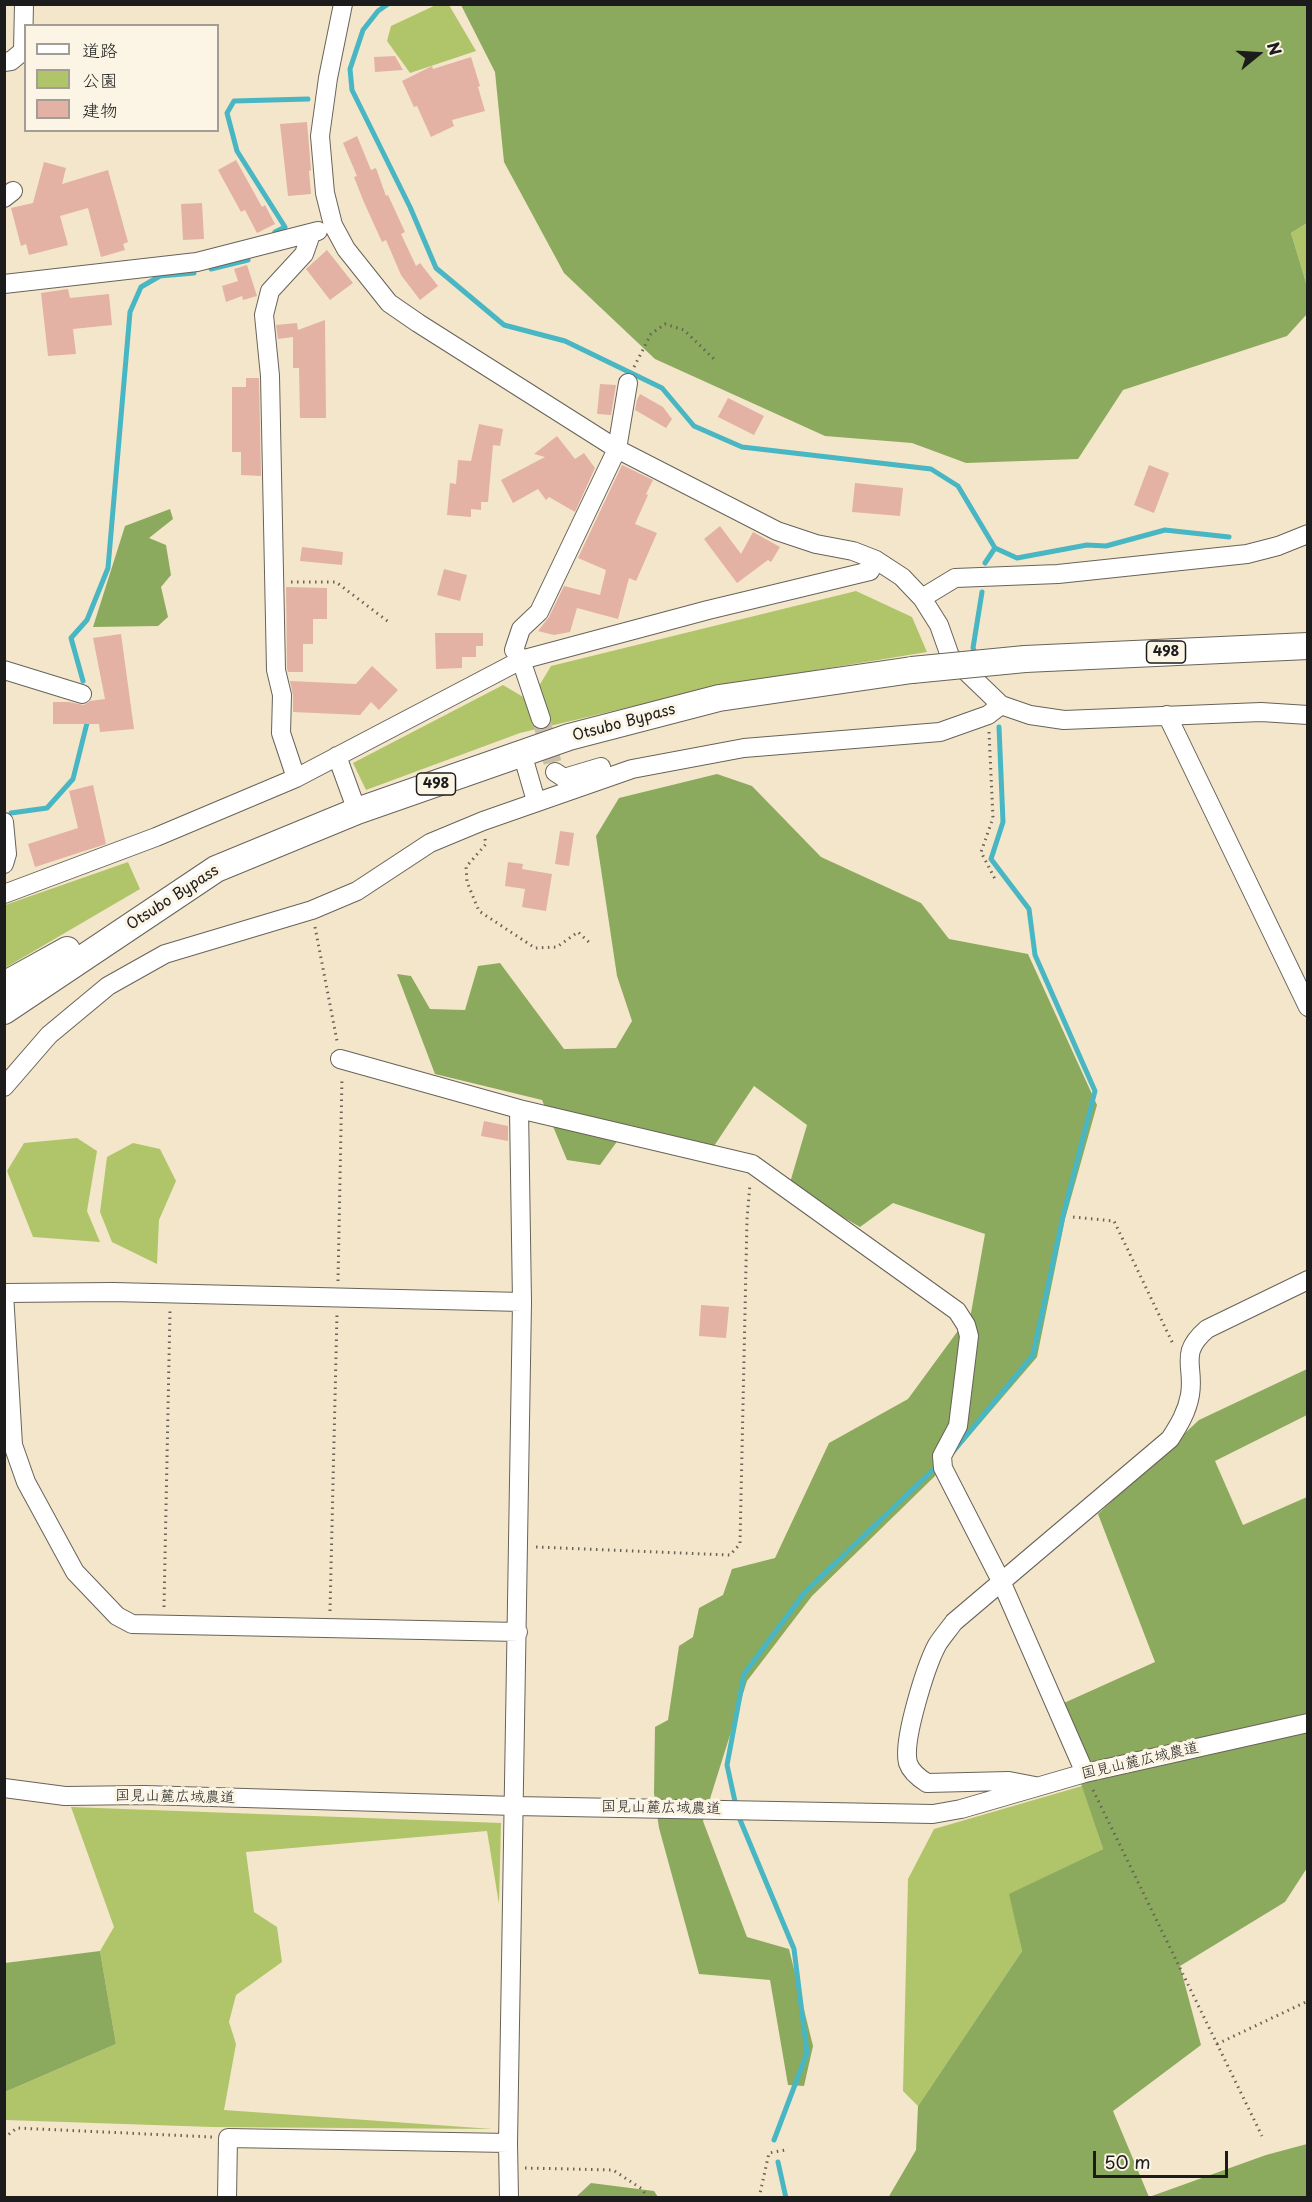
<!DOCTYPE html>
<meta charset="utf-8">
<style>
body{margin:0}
#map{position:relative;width:1312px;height:2202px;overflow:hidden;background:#f4e6cb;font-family:"Playpen Sans","Klee One",sans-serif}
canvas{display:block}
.frame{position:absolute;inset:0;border:6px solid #1c1c1c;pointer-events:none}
.legend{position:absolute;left:24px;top:24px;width:195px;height:108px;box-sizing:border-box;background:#fcf5e5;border:2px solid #a29e95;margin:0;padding:8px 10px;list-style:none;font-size:18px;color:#1c1c1c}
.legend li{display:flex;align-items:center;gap:12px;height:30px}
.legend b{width:30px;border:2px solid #a29e95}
.north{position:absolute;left:1228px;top:24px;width:60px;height:60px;-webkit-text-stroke:4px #fcf5e5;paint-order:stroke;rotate:72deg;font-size:16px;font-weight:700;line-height:24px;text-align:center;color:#1c1c1c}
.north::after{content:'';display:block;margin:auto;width:21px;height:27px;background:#1c1c1c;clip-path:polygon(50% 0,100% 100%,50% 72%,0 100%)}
.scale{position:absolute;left:1093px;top:2151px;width:135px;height:27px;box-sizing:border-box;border:3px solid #1c1c1c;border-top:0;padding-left:8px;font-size:18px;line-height:21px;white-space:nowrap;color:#1c1c1c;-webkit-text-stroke:4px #fcf5e5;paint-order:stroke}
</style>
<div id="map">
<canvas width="1312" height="2202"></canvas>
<div class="frame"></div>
<ul class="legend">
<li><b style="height:8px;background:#fff"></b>道路</li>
<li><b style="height:16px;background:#b0c569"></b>公園</li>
<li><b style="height:16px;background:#e4b1a5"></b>建物</li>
</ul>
<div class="north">N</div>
<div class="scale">50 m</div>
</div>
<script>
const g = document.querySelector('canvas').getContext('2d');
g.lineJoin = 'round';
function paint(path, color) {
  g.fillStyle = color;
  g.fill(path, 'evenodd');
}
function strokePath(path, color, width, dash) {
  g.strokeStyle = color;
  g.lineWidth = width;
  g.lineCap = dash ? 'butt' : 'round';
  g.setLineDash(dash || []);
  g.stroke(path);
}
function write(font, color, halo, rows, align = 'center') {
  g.font = font + ' "Playpen Sans","Klee One",sans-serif';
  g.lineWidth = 6;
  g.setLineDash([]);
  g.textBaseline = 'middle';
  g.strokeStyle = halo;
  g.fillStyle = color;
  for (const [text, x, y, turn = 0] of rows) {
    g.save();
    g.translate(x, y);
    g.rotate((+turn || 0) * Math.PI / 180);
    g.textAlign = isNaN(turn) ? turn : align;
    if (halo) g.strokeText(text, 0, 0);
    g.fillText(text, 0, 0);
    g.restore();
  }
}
const green = new Path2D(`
 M438 4 449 5 476 51 410 73 387 41 391 26Z
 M1307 223V286L1291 233Z
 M856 591 912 617 927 652 719 686 520 733 366 790 353 763 503 685 530 701 551 666Z
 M128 862 140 889 5 968V905Z
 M77 1138 97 1151 87 1211 100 1242 33 1237 7 1171 24 1143Z
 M133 1143 160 1149 176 1181 159 1220 157 1264 112 1242 100 1212 107 1157Z
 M1082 1786 1103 1849 1010 1894 1022 1951 918 2106 903 2091 908 1879 934 1829Z
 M71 1807 501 1823 499 1904 487 1831 246 1852 254 1912 277 1927 282 1962 236 1995 229 2022 236 2044 224 2110 493 2129 212 2127 5 2120V2092L116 2044 100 1951 114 1927Z`);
const forest = new Path2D(`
 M461 5H1307V223L1291 233 1307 286V314L1287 336 1123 390 1078 459 966 463 912 443 825 436 655 359 564 273 504 162 495 72Z
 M170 509 173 519 149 538 166 545 171 575 161 587 168 617 158 626 93 627 125 526Z
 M717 774 752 786 821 857 921 903 949 939 1028 954 1097 1105 1065 1219 1037 1357 934 1477 812 1596 747 1681 703 1821 747 1937 789 1949 813 2046 804 2086 788 2085 770 1980 699 1974 659 1828 654 1793 655 1727 668 1720 679 1646 693 1637 699 1608 723 1595 732 1569 775 1558 829 1443 908 1399 971 1313 985 1234 893 1203 860 1227 789 1186 807 1125 754 1086 714 1146 629 1125 600 1165 567 1160 542 1100 435 1074 397 974 411 976 430 1009 465 1010 478 966 500 963 564 1049 616 1048 632 1021 617 976 596 836 619 798Z
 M1307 1369V1415L1215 1461 1243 1525 1307 1497V1868L1285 1902 1180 1966 1201 2045 1113 2111 1149 2197 1266 2155 1307 2144V2197L888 2198 916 2150 918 2106 1022 1951 1009 1894 1103 1849 1055 1707 1155 1662 1098 1514 1199 1420Z
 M100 1951 116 2044 5 2092V1963Z
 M591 2183 654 2191 658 2197H576Z`);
const stream = new Path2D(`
 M388 4 378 11 363 30 350 69 352 90 410 207 436 268 504 325 565 341 662 388 694 426 742 447 931 469 958 486 995 548 1017 558 1087 545 1106 546 1165 530 1229 537
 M275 232 285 227 237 151 227 113 234 101 308 99
 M211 269 248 260
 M985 563 995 548
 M977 657 973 648 982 592
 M83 681 71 638 87 620 108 568 130 312 141 287 160 276 194 273
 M11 813 47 808 73 779 88 719
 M952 1453 1033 1355 1063 1216 1095 1091 1035 955 1029 909 991 859 1003 822 999 727
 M736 1806 727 1765 744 1674 805 1592 934 1469
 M738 1815 794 1949 807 2053 774 2140
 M778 2162 786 2198`);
const building = new Path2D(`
 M395 56 403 70 375 72 374 57Z
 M471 57 480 86 478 87 485 111 452 120 454 126 431 137 417 106 414 107 402 81 432 66 433 69Z
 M307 122 311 170 309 171 311 194 288 196 280 124Z
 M357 136 371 170 376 168 386 196 388 195 405 232 401 234 416 266 420 263 438 286 420 300 401 275 386 240 382 242 363 200 354 177 357 176 343 143Z
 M236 160 262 207 265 205 275 224 257 233 245 210 241 212 218 170Z
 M44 162 66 168 62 184 108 170 128 242 123 244 125 250 101 257 88 208 60 216 68 245 29 255 26 244 21 246 11 208 33 203Z
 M202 203 204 239 183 240 181 204Z
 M327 250 353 283 330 300 306 269Z
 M247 265 257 296 243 300 242 296 226 302 222 286 238 281 234 269Z
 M68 289 70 298 109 294 112 325 73 329 76 354 48 356 41 293Z
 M325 320 326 418H300L299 368H293V337L278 339 276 325 297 323 298 330Z
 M246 378H259L261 476 241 475V452H232V387H246Z
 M600 384 616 385 611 415 597 414Z
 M640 394 663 407 672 419 666 428 635 410 637 400Z
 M728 398 764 416 754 435 718 417Z
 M479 424 503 429 500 446 493 445 488 502H481V510L471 509V517L447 515 450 483 456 484 458 460 471 461Z
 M557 436 575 459 584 453 595 468 575 512 549 497 546 500 538 489 513 503 501 480 545 457 534 454Z
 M622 465 653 480 646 494 648 495 635 524 657 533 636 581 629 578 618 619 577 608 570 632 554 635 538 631 549 617 564 586 600 595 606 570 578 558Z
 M1149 465 1169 473 1154 513 1134 505Z
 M855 483 903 488 900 516 852 512Z
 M720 526 741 554 753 532 780 547 771 562 768 560 737 583 704 539Z
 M302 547 343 552 342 565 300 561Z
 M444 569 467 575 460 601 437 595Z
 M286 587 327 588V619H313V644H303V672H288L287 669Z
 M435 633H483V646H476V657H462V668L436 669Z
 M121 634 134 729 100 732 99 724H53V702H69L84 705 90 701 105 699 93 638Z
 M372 666 398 690 379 710 371 702 360 715 293 712V695L290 681 356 684Z
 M93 785 106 844 35 867 28 844 78 828 69 791Z
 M560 831 574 833 569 866 555 864Z
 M508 862 523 864 522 869 552 874 546 911 522 907 525 889 505 886Z
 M484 1121 508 1126V1141L481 1136Z
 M701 1305 729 1307 726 1338 699 1336Z`);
const minorTunnel = new Path2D(`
 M541 719 555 772`);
const path = new Path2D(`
 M634 367 651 334 665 324 684 330 716 361
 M291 582H336L390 623
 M989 732 993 818 981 852 996 881
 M485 839 486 844 466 867 467 882 479 911 535 948 557 947 578 932 591 944
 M315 927 337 1041
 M1073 1217 1114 1221 1174 1346
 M338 1281 342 1077
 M536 1547 730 1555 740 1544 747 1219 750 1184
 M164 1607 170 1310
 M330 1611 337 1314
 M1093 1790 1262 2136
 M1217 2044 1308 2001
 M4 2138 17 2128 212 2137
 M525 2168 613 2170 642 2189 648 2198
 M759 2198 769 2153 785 2150`);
const minor = new Path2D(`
 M343 4 328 78 320 136 325 193 333 225 346 249 389 303 418 323 617 449 777 531 816 544 853 551 876 560 902 577 922 598 939 625 950 656 1001 705 1030 715 1064 720 1261 712 1308 715
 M4 62 11 61 23 51 24 4
 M4 198 13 191
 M4 284 197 262 318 231
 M922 598 955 578 1058 574 1247 554 1278 546 1308 534
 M4 670 82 694
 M1167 715 1308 1007
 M541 719 521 660 514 650 521 629 539 612 617 449 628 383
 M522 753 536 801
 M337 756 357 811
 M555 772 564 778 601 767
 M296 778 281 733 282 695 276 670 270 376 264 315 270 291 304 254 311 234
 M4 822 7 854 4 864
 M4 894 156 837 296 778 521 660 708 610 870 571 876 560
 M340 1059 519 1109 752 1164 957 1311 966 1325 969 1336 958 1426 942 1456 943 1468 1001 1581 1085 1773
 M4 1087 49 1035 108 986 165 954 312 910 357 891 430 843 483 821 632 769 744 748 940 732 988 715 1001 705
 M519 1109 522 1302
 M1035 1786 1009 1781 927 1783C919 1778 911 1772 908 1763 902 1741 926 1666 937 1645 942 1637 949 1629 954 1622L1170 1439C1179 1425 1187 1412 1190 1395 1195 1365 1178 1354 1207 1329L1308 1280
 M4 1788 65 1796 144 1795 515 1806 933 1814 961 1809 1085 1773 1308 1723
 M227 2198 228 2138 508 2143
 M509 2198 508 2143 522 1302 113 1292 4 1293 13 1445 26 1482 75 1572 117 1616 132 1624 518 1632`);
const highway = new Path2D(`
 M1025 659 1308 646
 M4 985 67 950
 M4 1011 216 869 357 811 569 737 719 698 912 670`);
const highwayBridge = new Path2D(`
 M912 670 1025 659`);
const shields = [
 [1166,652,39],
 [436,784,39]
];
const shieldNames = [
 ["498",1166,652],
 ["498",436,784]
];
const streetNames = [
 ["Otsubo Bypass",624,723,-15],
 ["Otsubo Bypass",173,898,-33],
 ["国見山麓広域農道",1140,1761,-13],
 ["国見山麓広域農道",175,1797,1],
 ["国見山麓広域農道",661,1808,1]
];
paint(green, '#b0c569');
paint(forest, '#8caa5d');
strokePath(stream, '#48b6c3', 5);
paint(building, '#e4b1a5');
strokePath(minorTunnel, '#c9bea8', 18, [18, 9]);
strokePath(minor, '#686359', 20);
strokePath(highway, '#686359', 28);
strokePath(path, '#686359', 3, [1.5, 4.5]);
strokePath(minor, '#fff', 18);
strokePath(highway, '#fff', 26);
strokePath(highwayBridge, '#686359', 28, []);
strokePath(highwayBridge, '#fff', 26);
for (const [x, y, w] of shields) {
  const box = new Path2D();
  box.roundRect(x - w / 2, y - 11, w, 22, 4.5);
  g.fillStyle = '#fcf5e5';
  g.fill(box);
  strokePath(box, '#1c1c1c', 1.5);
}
write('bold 14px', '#1c1c1c', null, shieldNames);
write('15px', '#1c1c1c', '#fcf5e5', streetNames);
</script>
